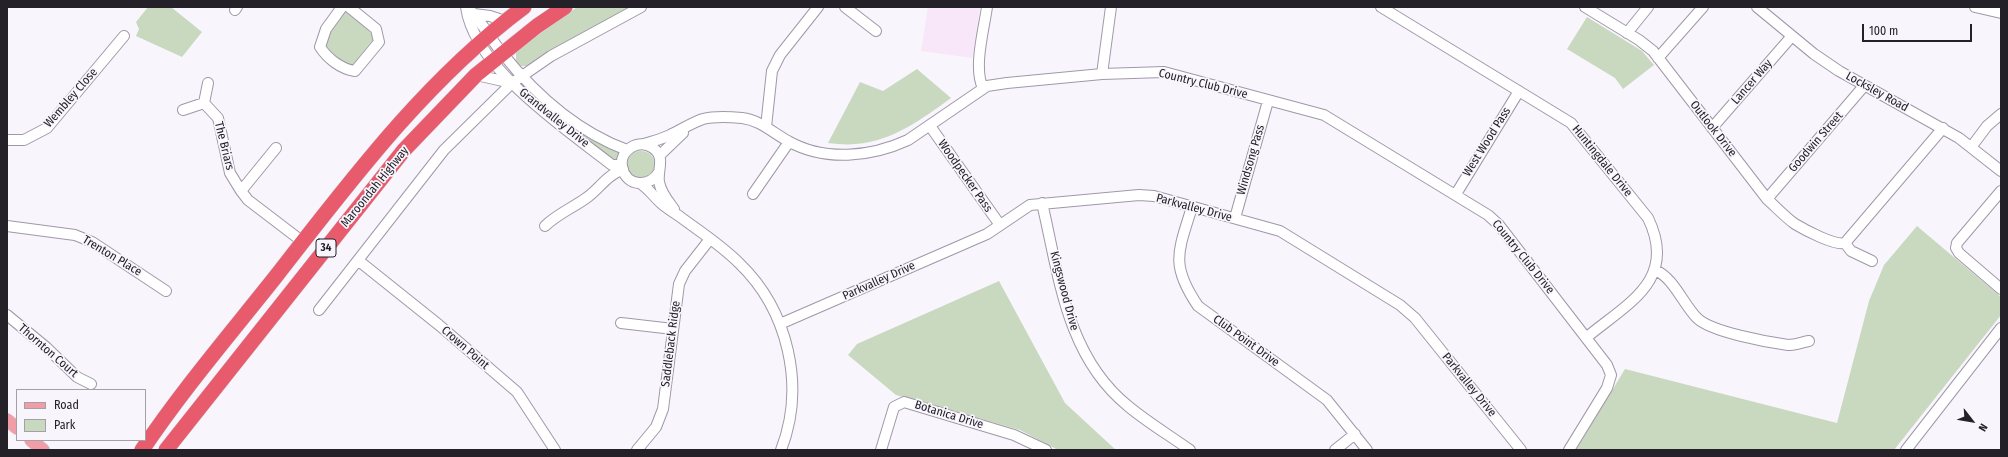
<!DOCTYPE html>
<style>
body{margin:0}
#map{position:relative;width:2008px;height:457px;overflow:hidden;background:#f9f5fd;font-family:"Fira Sans Condensed",sans-serif}
canvas{display:block}
.frame{position:absolute;inset:0;border:8px solid #242128;pointer-events:none}
.legend{position:absolute;left:16px;top:389px;width:130px;height:52px;box-sizing:border-box;background:#f9f5fd;border:1px solid #a4a0a8;margin:0;padding:5px 7px;list-style:none;font-size:12px;color:#242128}
.legend li{display:flex;align-items:center;gap:8px;height:20px}
.legend b{width:20px;border:1px solid #a4a0a8}
.north{position:absolute;left:1952px;top:401px;width:40px;height:40px;-webkit-text-stroke:3px #f9f5fd;paint-order:stroke;rotate:121deg;font-size:11px;font-weight:700;line-height:16px;text-align:center;color:#242128}
.north::after{content:'';display:block;margin:auto;width:14px;height:18px;background:#242128;clip-path:polygon(50% 0,100% 100%,50% 72%,0 100%)}
.scale{position:absolute;left:1862px;top:24px;width:110px;height:18px;box-sizing:border-box;border:2px solid #242128;border-top:0;padding-left:5px;font-size:12px;line-height:14px;white-space:nowrap;color:#242128;-webkit-text-stroke:3px #f9f5fd;paint-order:stroke}
</style>
<div id="map">
<canvas width="2008" height="457"></canvas>
<div class="frame"></div>
<ul class="legend">
<li><b style="height:5px;background:#f19da7"></b>Road</li>
<li><b style="height:11px;background:#c8d9c0"></b>Park</li>
</ul>
<div class="north">N</div>
<div class="scale">100 m</div>
</div>
<script>
const g = document.querySelector('canvas').getContext('2d');
g.lineJoin = 'round';
function paint(path, color) {
  g.fillStyle = color;
  g.fill(path, 'evenodd');
}
function strokePath(path, color, width, dash) {
  g.strokeStyle = color;
  g.lineWidth = width;
  g.lineCap = dash ? 'butt' : 'round';
  g.setLineDash(dash || []);
  g.stroke(path);
}
function write(font, color, halo, rows, align = 'center') {
  g.font = font + ' "Fira Sans Condensed",sans-serif';
  g.lineWidth = 3.5;
  g.setLineDash([]);
  g.textBaseline = 'middle';
  g.strokeStyle = halo;
  g.fillStyle = color;
  for (const [text, x, y, turn = 0] of rows) {
    g.save();
    g.translate(x, y);
    g.rotate((+turn || 0) * Math.PI / 180);
    g.textAlign = isNaN(turn) ? turn : align;
    if (halo) g.strokeText(text, 0, 0);
    g.fillText(text, 0, 0);
    g.restore();
  }
}
const commercial = new Path2D(`
 M928 7H980L972 58 921 51Z`);
const green = new Path2D(`
 M148 7H171L202 32 182 57 136 36 139 29 136 22Z
 M577 7H633L526 66H520L516 62V51Z
 M347 10 352 12V16L367 29 370 28 369 31 371 33 375 31V41L371 42 359 57 360 61 352 68C342 61 325 55 324 41L342 11Z
 M1587 17 1642 51 1654 65 1623 89 1615 78 1567 49Z
 M917 69 951 98C922 119 893 141 856 144 847 145 837 144 828 143L860 82 883 91Z
 M523 85 540 100 584 135 620 153V155L614 162 533 97Z
 M627 165a14 14 0 1 1 28 0a14 14 0 1 1-28 0Z
 M1917 226 2001 297V315L1894 450H1576L1625 369 1837 423 1869 301 1884 265Z
 M999 281 1065 403 1116 450H1058L1020 430 896 395 848 355 857 344Z`);
const minor = new Path2D(`
 M342 7 326 29 320 47C328 59 341 69 355 71L379 42 376 29 349 7
 M466 7C474 68 566 129 612 165H622
 M467 7C481 20 490 38 502 53 535 94 578 132 627 150
 M845 7 876 31
 M1381 7 1571 123 1648 218C1678 280 1628 303 1587 337
 M1585 7 1639 40 1653 51 1767 199C1776 207 1785 217 1795 224 1805 230 1835 246 1845 243L1851 251 1872 261
 M1757 7 1814 54 1839 71 1959 138 2001 171
 M1975 7 2001 13
 M235 10 237 7
 M474 14 490 16 505 21
 M1627 33 1648 7
 M1658 58 1703 7
 M1102 74 1111 7
 M476 75 512 83
 M983 88C973 68 984 29 987 7
 M204 103 208 83
 M183 110 204 103 218 118 230 173 241 191 248 200 303 242
 M930 126 1000 225
 M766 127 772 71 780 55 818 7
 M1712 128 1792 36
 M7 140H24L47 128 124 36
 M644 144C653 141 662 139 670 135 681 130 691 123 703 119 715 116 730 117 742 118 760 120 773 133 788 141 825 162 871 157 908 140L987 86 1007 83 1102 74 1164 72 1324 115 1488 215 1499 225 1607 365 1611 375 1607 388 1569 450
 M1972 146 1987 126 2001 114
 M659 156 683 133
 M659 172C650 188 626 187 622 167 619 150 639 138 653 148 666 157 657 170 659 182 661 193 668 201 674 209
 M640 183C649 189 654 197 662 204 667 208 673 212 679 216 699 231 721 245 739 263 788 310 806 386 781 450
 M241 191 276 148
 M2001 191 1957 243 1956 248 1959 253 2001 289
 M753 194 789 142
 M1456 194 1519 91
 M1767 199 1864 86
 M1042 203C1059 275 1066 356 1128 406 1147 422 1169 435 1190 450
 M1192 207C1178 252 1170 265 1198 306L1327 400 1367 450
 M1235 218 1268 101
 M7 226 75 235 92 242 166 291
 M545 226C558 213 575 207 589 196 601 186 608 175 623 169
 M1845 243 1943 128
 M359 261 439 325 517 392 555 450
 M1655 270C1674 278 1683 304 1697 318 1711 332 1767 342 1788 345 1795 345 1803 342 1809 341
 M319 310 444 150 512 83 551 56 641 7
 M7 315 47 348 77 377 91 384
 M621 323 673 329
 M780 324 987 234 1030 205 1139 195 1154 196 1280 231 1400 305 1415 318 1521 450
 M637 450 656 427 663 409 679 284 685 271 710 239
 M881 450 894 407 904 402 1014 435 1046 450
 M1335 450 1355 434
 M1906 450 2001 328`);
const major = new Path2D(`
 M7 420 17 428
 M31 440 43 450`);
const highway = new Path2D(`
 M142 450C183 389 231 333 277 275 351 180 426 80 524 7
 M166 450 404 150 476 75 537 26 565 7`);
const shields = [
 [326,248,20]
];
const shieldNames = [
 ["34",326,248]
];
const streetNames = [
 ["Lancer Way",1752,82,-49],
 ["Country Club Drive",1203,84,14],
 ["Locksley Road",1877,92,29],
 ["Wembley Close",71,98,-49],
 ["Grandvalley Drive",554,118,39],
 ["Outlook Drive",1713,129,52],
 ["West Wood Pass",1487,142,-58],
 ["Goodwin Street",1816,142,-49],
 ["The Briars",224,146,76],
 ["Windsong Pass",1251,160,-74],
 ["Huntingdale Drive",1602,161,51],
 ["Woodpecker Pass",965,176,55],
 ["Maroondah Highway",375,187,-51],
 ["Parkvalley Drive",1194,208,15],
 ["Trenton Place",112,256,31],
 ["Country Club Drive",1523,257,51],
 ["Parkvalley Drive",879,281,-24],
 ["Kingswood Drive",1064,291,75],
 ["Club Point Drive",1246,341,36],
 ["Saddleback Ridge",671,344,-83],
 ["Crown Point",465,348,41],
 ["Thornton Court",48,351,41],
 ["Parkvalley Drive",1469,385,51],
 ["Botanica Drive",949,415,17]
];
paint(commercial, '#f8e7f8');
paint(green, '#c8d9c0');
strokePath(minor, '#a098a9', 12);
strokePath(major, '#d3d3d4', 14);
strokePath(highway, '#d3d3d4', 16);
strokePath(minor, '#fff', 10);
strokePath(major, '#f19da7', 13);
strokePath(highway, '#e75b6d', 15);
for (const [x, y, w] of shields) {
  const box = new Path2D();
  box.roundRect(x - w / 2, y - 9, w, 18, 3);
  g.fillStyle = '#f9f5fd';
  g.fill(box);
  strokePath(box, '#242128', 1);
}
write('bold 11px', '#242128', null, shieldNames);
write('12px', '#242128', '#f9f5fd', streetNames);
</script>
